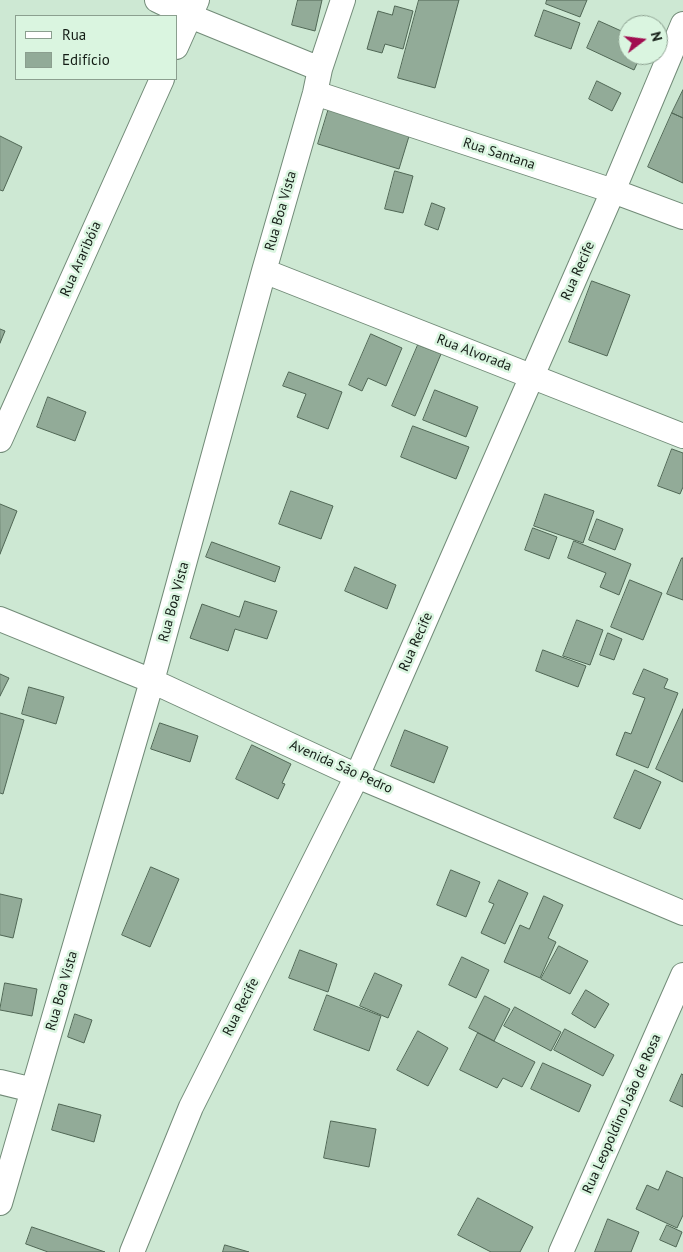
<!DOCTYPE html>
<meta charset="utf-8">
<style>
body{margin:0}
#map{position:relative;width:683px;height:1252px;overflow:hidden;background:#cde8d3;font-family:"PT Sans",sans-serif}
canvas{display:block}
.legend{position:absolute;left:15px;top:15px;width:162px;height:65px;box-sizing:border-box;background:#daf5e0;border:1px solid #8b9f8f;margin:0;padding:6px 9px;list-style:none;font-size:15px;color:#141d16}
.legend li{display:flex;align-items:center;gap:10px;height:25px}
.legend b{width:25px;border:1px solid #8b9f8f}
.north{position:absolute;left:618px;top:15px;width:50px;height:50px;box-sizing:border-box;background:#daf5e0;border:1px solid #8b9f8f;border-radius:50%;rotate:75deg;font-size:14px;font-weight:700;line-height:20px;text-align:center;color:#141d16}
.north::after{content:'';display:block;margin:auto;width:18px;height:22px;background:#a10d50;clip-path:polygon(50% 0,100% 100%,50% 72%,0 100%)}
</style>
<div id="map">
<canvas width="683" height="1252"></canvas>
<ul class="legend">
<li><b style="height:6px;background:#fff"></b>Rua</li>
<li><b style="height:14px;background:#92ab98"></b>Edifício</li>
</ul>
<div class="north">N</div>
</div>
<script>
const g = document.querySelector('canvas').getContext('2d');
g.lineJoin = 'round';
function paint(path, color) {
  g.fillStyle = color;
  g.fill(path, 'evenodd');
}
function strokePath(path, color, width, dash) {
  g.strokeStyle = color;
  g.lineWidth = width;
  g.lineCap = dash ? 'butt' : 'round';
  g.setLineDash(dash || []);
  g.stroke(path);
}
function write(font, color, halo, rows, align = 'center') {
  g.font = font + ' "PT Sans",sans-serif';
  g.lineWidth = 5;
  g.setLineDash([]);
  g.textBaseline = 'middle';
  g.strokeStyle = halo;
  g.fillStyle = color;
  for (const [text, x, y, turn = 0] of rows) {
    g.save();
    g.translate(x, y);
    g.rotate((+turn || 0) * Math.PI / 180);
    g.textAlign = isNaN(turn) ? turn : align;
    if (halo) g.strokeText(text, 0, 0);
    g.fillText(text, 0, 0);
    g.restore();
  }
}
const building = new Path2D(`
 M298 0H322L315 31 292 25Z
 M419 0H459L435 88 398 78Z
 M547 0H587L580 17 546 4Z
 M395 6 413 11 403 49 385 44 382 53 367 49 378 11 392 15Z
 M544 10 580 23 571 49 535 36Z
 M599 21 628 34V55H641L634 70 587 48Z
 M597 81 621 93 612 111 589 99Z
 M683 90V118L672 113Z
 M329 108 410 133 399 169 318 144Z
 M672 113 683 118V183L648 167Z
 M0 136 22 147 3 191 0 190Z
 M395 171 413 176 403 213 385 209Z
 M432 203 445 208 438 230 425 225Z
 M592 281 630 295 607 356 569 342Z
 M0 329 5 331 0 343Z
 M371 334 402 348 386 386 368 378 362 391 349 385Z
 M418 345 441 354 415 416 392 406Z
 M289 372 342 392 328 429 297 417 306 394 283 386Z
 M435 390 478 407 466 437 423 420Z
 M48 397 86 412 75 441 37 427Z
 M413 426 469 447 456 479 401 457Z
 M672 449 683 453V487L680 494 658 486Z
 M291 491 333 506 321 539 279 524Z
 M545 494 594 511 583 543 534 526Z
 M0 504 17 511 0 554Z
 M597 519 623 529 615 550 589 540Z
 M533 528 557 537 549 559 525 550Z
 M574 541 631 564 619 595 600 587 606 573 568 558Z
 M212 542 280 567 275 582 206 557Z
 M682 558H683V600L667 594Z
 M355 567 396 585 387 609 345 591Z
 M630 580 662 593 643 640 611 627Z
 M245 601 277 611 267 639 235 629 228 651 190 638 202 604 239 617Z
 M577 620 603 630 590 665 563 656Z
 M608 633 622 639 614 660 600 655Z
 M543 650 586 666 578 687 536 671Z
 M644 669 668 679 664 688 678 693 648 768 616 755 625 732 631 734 645 698 633 694Z
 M0 674 9 678 0 696Z
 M29 687 64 697 56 724 22 714Z
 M683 709V782L656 769Z
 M0 713 24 720 3 794 0 793Z
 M160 723 198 736 190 762 151 749Z
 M405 730 448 747 434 783 391 766Z
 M252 745 291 764 282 783 285 784 278 799 236 779Z
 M635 770 661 782 640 829 614 818Z
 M151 867 179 879 150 947 122 935Z
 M451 870 480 882 466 917 437 905Z
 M499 880 528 893 505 944 481 933 494 904 489 902Z
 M0 894 22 899 13 938 0 935Z
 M544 896 563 905 548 938 556 942 540 978 504 962 520 925 529 929Z
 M559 946 588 961 570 994 541 979Z
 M300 950 337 964 328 992 289 978Z
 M462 957 489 970 476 998 449 985Z
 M375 973 402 985 388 1018 360 1006Z
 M5 983 37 989 32 1016 0 1010Z
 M586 990 609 1004 595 1028 572 1014Z
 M327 995 381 1016 369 1051 314 1030Z
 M485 996 510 1009 494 1041 469 1028Z
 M515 1007 561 1032 551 1051 504 1026Z
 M75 1014 92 1020 84 1043 68 1037Z
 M565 1029 614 1055 603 1076 554 1050Z
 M418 1031 448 1048 428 1086 397 1070Z
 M478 1033 535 1062 522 1087 503 1078 497 1088 460 1070Z
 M543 1063 591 1085 579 1112 531 1089Z
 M682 1074 683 1075V1107L670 1101Z
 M59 1104 101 1115 94 1142 52 1130Z
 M331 1121 376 1129 369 1167 324 1158Z
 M667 1171 683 1178V1215L677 1228 636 1209 647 1185 658 1190Z
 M478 1198 533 1227 520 1252H491L458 1235Z
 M608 1219 639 1232 631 1252H595Z
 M667 1225 682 1232 676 1247 660 1240Z
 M32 1227 105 1252H48L26 1244Z
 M225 1245 249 1252H223Z`);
const minor = new Path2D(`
 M157 0 190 16 320 69
 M176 47 197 0
 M315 93 613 191 683 217
 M264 271 683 436
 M0 440 162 79
 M0 619 152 681 357 776 683 913
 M0 1082 33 1090
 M0 1203 152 681 264 271 315 93 320 69 343 0
 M132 1252 191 1107 357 776 613 191 683 24
 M561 1252 683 975`);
const streetNames = [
 ["Rua Santana",499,154,18],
 ["Rua Boa Vista",281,211,-74],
 ["Rua Araribóia",81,259,-66],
 ["Rua Recife",578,271,-66],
 ["Rua Alvorada",474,353,21],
 ["Rua Boa Vista",174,602,-75],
 ["Rua Recife",416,642,-66],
 ["Avenida São Pedro",341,767,24],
 ["Rua Boa Vista",62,991,-74],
 ["Rua Recife",241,1007,-63],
 ["Rua Leopoldino João de Rosa",622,1114,-66]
];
paint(building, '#92ab98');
strokePath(building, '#506755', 1);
strokePath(minor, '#728b78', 26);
strokePath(minor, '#fff', 24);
write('14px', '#141d16', '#daf5e0', streetNames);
</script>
